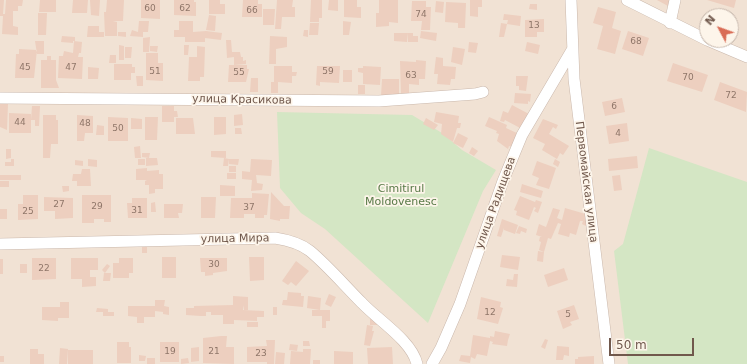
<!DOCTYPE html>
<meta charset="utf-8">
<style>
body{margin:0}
#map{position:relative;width:747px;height:364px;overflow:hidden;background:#faf1e5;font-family:"DejaVu Sans",sans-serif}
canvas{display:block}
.north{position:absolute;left:699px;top:8px;width:40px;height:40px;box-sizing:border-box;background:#fdf5ea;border:1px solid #c5b6ab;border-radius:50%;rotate:311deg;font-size:11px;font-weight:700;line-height:16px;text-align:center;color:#70584c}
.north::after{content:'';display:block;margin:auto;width:14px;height:18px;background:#d96c55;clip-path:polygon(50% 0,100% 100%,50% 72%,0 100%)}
.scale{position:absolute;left:609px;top:338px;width:85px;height:18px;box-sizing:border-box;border:2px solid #70584c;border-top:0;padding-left:5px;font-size:12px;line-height:14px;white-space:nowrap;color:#70584c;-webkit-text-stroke:3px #fdf5ea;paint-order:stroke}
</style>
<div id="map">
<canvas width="747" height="364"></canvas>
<div class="north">N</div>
<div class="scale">50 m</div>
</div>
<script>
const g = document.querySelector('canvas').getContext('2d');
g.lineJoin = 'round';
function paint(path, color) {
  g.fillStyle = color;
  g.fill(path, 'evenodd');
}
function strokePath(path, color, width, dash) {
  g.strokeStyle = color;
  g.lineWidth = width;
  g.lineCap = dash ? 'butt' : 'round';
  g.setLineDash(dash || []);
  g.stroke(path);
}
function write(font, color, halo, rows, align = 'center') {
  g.font = font + ' "DejaVu Sans",sans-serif';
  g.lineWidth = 3.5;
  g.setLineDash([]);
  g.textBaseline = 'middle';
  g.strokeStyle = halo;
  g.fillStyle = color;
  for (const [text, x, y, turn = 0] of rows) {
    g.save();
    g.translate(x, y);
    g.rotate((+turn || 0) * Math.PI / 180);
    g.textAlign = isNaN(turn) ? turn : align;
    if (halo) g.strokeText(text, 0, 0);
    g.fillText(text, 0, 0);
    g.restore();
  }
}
const residential = new Path2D(`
 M0 0H747V364H0ZM707 16H731V40H707Z`);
const green = new Path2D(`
 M277 112 412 115 442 133 462 150 496 170 483 191 428 323 325 229 301 213 280 188Z
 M649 148 747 182V364H628L614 251 623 244Z`);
const building = new Path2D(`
 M0 0H4L3 14H5L6 0H23L22 6H18V11H13V26L18 27V35L2 34 3 16H0Z
 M40 0H56V12H39Z
 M73 0H88L87 13H72Z
 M90 0H100L99 16 91 15Z
 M107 0H124L123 21H113L117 22V36H105L104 12H106Z
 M141 0H160V19L141 18Z
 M174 0H194V2H196V16L174 15Z
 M209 0H220V4H225V14H209Z
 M243 0H258V4H262V17H242Z
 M277 0H293L292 7H295V17H282L281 29H275Z
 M311 0H322V18H319V22H310Z
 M329 0H338V11L328 10Z
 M344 0H357V7H361V18L344 17Z
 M379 0H398V23L389 22V26L376 27V13H379Z
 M470 0H482V7H478V17L470 16Z
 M657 0H668L671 1 668 6Z
 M707 0H736L734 8Z
 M412 1H426V7H431L430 30H421L422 21H411Z
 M436 1 444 2 443 13 435 12Z
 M446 2 466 3 465 28H458V23L445 22Z
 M530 4H537V10L529 9Z
 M598 7 616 12 612 28 621 31 615 54 597 49 603 26 593 23Z
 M263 9H275L274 25H263Z
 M38 13H47L46 35H38Z
 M504 14 521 16 520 26 507 24 508 20H503Z
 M209 15 216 16 215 31 206 30Z
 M544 19V32H537V37H525V20Z
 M139 21H149L148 32H143V37L130 36 132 30 138 32Z
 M179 21H193V32L206 31 222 33 221 40 205 38V42H185V37H174V30H179Z
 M343 21 351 22 349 35H343Z
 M310 23H319L318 35H309Z
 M501 23 507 24 504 37H499Z
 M88 26H99V32H104V37H87Z
 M304 30H308V37L303 36Z
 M421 31 437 33 436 41 420 38Z
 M628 31 649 38 643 56 622 49Z
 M118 32H126V37L118 36Z
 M394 33H408L407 42 394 41Z
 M408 33H413V36H418V42H408Z
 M62 36 75 37V41H73V43L61 42Z
 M270 36 287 37V47L276 49V64H269Z
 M150 37 149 52H143V38Z
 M226 40H231L232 52H240L241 57H243V61L246 60V64L234 65V57L227 58Z
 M35 41H44V54H37Z
 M74 41 82 42 81 53H79L78 57H83L82 79 58 78 59 56H63L64 51 73 53Z
 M469 42 478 43 476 53 468 52Z
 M527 42 540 45 538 54 525 51Z
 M119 45 124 46V60H119Z
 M184 45H189L188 55H184Z
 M150 46H158L157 52 150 51Z
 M197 46 205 47 204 77H200V81H188L189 57H197Z
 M125 47H132L131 58H125Z
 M453 47 465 49 462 65 451 62Z
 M19 49 37 50 34 78H15L16 54H19Z
 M146 53H158V63H163V81L146 80Z
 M110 55H116V63H109Z
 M47 56H51V60H56V80L59 88H41V60H47Z
 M436 57 443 58V66L456 67 455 79H451L450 85 437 84 438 74H434Z
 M416 60 426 61 425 79H419V85L409 84V95H401L400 61 416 62Z
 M673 63 708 75 702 92 667 81Z
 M114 64H132V67H135V73H131V80H114Z
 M229 65H247V69H249L246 82H228Z
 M274 66H292V72H297L296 76H292V83L278 82V93H271V82H274Z
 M317 66H340L339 83 320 82V86L316 85Z
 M363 66 381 67 380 85 363 84V73L358 72V68H363Z
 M88 67 99 68 98 79H88Z
 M343 70H352V82H343Z
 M136 76H143V86H137Z
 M516 76H528L526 91 519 90V86H516Z
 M251 78H258V92H250Z
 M382 79H399V95L381 96Z
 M720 82 747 92 746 112 714 100Z
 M358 85H365V94H358Z
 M515 93 531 94 530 102 528 101V104L514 103Z
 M622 98 625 112 605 116 602 102Z
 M0 104H8L7 130 0 127Z
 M512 105 529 114 522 129 505 120 504 122 500 121 503 111 508 113Z
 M32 106H40L39 126H35V120H31Z
 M162 106H174V111H177L178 117H174V122H162Z
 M436 112 459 116 458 123H461L460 128H457L453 142 441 134 442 124 434 122Z
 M9 113 31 114V133H9Z
 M242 114 243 125 234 126V115Z
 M43 115H56V120H58V144H51L50 158H43Z
 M77 115 93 116V133H85L84 141H77Z
 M108 117 128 118V141H108Z
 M145 117H158L157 140H145Z
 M214 117H226V134L214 135Z
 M489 117 507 125 506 128 521 135 515 148 509 146 508 149 497 141 499 134 496 133 497 131 485 126Z
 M131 118 142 119V129H131Z
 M176 118H193L195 134H176Z
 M426 118 438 125 434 130 423 124Z
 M543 119 558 125 556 129 553 127 549 134 569 146 563 155 560 153 557 159 542 150 545 144 533 138Z
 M627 123 629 141 609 144 606 126Z
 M97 125 104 126V135H96Z
 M235 128H241L242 134H235Z
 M458 133 468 138 463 148 453 143Z
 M140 146 141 158H135L134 147Z
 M472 147 478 151 474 156 469 153Z
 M6 149H11V158L6 159Z
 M211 151H226V158L211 157Z
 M142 153H150L149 158 142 157Z
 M637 156 638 168 609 171 608 159Z
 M146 158H157L158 165 146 166Z
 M224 158 229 159 228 166H223Z
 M11 159H14V166H5V162H11Z
 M88 159 97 160V167L88 166Z
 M138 159H145V165H138Z
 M229 159H239L238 165 229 164Z
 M251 159 272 160 271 176 256 175 257 183 263 184 262 190 251 191 252 180 242 179V171L250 172Z
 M555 159 560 162 558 167 553 164Z
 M75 160 83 161V166L75 165Z
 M537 161 556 168 549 189 536 185 539 178 532 175Z
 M229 166H236V172H229Z
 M147 168V171L159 170V174H163V189H155V193L149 194V185H145V181L147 180H136V169Z
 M82 169H90L91 186H77V181H72L73 174H81Z
 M227 173H236V179H227Z
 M0 175H21V180H0Z
 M620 175 622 190 614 191 612 176Z
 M0 181H9V187H0Z
 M522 184 543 191 541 198 520 192Z
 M220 185 235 186V196H220Z
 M62 186H69V191L63 192Z
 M271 192 284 206H290L289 219H280V221L270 219Z
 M252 193 269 194 267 215H264V218H255V214H244V218H230L231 198H252Z
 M23 195H38V219L18 220V204H23Z
 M82 195H111V222H104V219H94V223H82Z
 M520 196 535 202 536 200 542 202 538 213 534 211 536 208 534 207 529 220 516 215 517 211 514 210Z
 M44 197 73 198V218L55 219V211H44Z
 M201 197H216L215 218H201Z
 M132 198H147V218H128L127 203H132Z
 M155 202 156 212H151V203Z
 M164 204H183L182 213H178L179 218H164Z
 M553 208 560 210 557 218 562 220 565 208 589 215 586 226 582 224 583 221H580L576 235 570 233 569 237 558 234 561 224 558 223 551 239 548 238 544 252 539 250 541 242 539 241 540 237H542L536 235 539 224 546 227Z
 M0 209H7V219H0Z
 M502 219 518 225 515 234 504 230V228L501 237 497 236Z
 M519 226 527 229 526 233 521 231 520 234 516 233Z
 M142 247H147V253H142Z
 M538 251 544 252 543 262 537 261Z
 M502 255 520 257 518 270 500 267Z
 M162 257H176V278H162Z
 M249 257H264V280L250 281Z
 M32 258H56V279L32 280Z
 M71 258H98V270H90V277H96V286L82 287V279H71Z
 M119 258H133V273H129V278H113V263H119Z
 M200 258H227V271L213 273V275L205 276V272H201Z
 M0 259H3V274H0Z
 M296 261 309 271 296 286 291 282 288 285 282 281Z
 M20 264H27V273H20Z
 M107 264 110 266 105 273 102 270Z
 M564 268 568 280 548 287 544 275Z
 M104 273H111L110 281H103Z
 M514 274H518L517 287 506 286 507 279 513 280Z
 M288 292 301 293V296H304L303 307 282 305 283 300H287Z
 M329 294 336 297 331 307 325 304Z
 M233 296 248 297V310H244L243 305V310L264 311V317H257V321L234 320V324H223V315H211V312H206V316H201V312V316L186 315V308H194V306L233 305Z
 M308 296 321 298 320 310 307 308Z
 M481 297 501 302 500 307 503 308 498 324 477 319Z
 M155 300H165L164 306 169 307V315L163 314V312L155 311V317H144V323H137V317L128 316V306H155Z
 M60 302H69V318H58V321L42 320V307H60Z
 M574 305 579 319 570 322 572 325 563 329 557 311Z
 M273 307H277V315H273Z
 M97 308 108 309V312H114V316H103V312H96Z
 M312 310H330V321H326V328H322V316H312Z
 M370 318H377V325H370Z
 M247 322H258V327H247Z
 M367 325 373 326 372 331H374L370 346 364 345Z
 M495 331 510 334 508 340 498 337 508 340 507 346 492 344 493 342 490 341 487 356 477 354 475 359 471 357 470 363 459 361 461 355 470 356 473 335 490 338V336L494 337Z
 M221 336H227L226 347H234V364L203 363V338Z
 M545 339 548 340 545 349 541 347Z
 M266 340H275L274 364H267V362H247V347L267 346Z
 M303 341H309L310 346H303Z
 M117 342H129V347H131V363H117Z
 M160 342H179V362H160Z
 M290 344 298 345 297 351 289 350Z
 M557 346 569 347V356L564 355 563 360H556Z
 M199 347V361L191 362V348Z
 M392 347 393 364H368L367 348Z
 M60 348 68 349 67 364H59Z
 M30 349H38V354H44V364H30Z
 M303 349H311L310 364H290L291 351 303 352Z
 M68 350H93V364H68Z
 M334 351 353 352V364H334Z
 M276 352 285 353 284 364H275Z
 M139 355 146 356 145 361H139Z
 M0 356H4V362H0Z
 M594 356V364H575V359H578V357Z
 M147 358H155V364H147Z
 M188 358 189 363 181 364V359Z
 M313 360H320V364H313Z`);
const minor = new Path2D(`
 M571 0 574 79 609 364
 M627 0 707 40
 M670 23 675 0
 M707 40 747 57
 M0 98 379 101 475 94 483 92
 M0 244 275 238C288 240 300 243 310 251 328 266 345 286 362 303 378 320 412 341 417 364
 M432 364 441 348 460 304 503 181 522 135 572 50`);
const numberNames = [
 ["60",150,9],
 ["62",185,9],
 ["66",252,11],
 ["74",421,15],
 ["13",534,26],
 ["68",636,42],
 ["45",25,68],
 ["47",71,68],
 ["51",155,72],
 ["59",328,72],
 ["55",239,73],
 ["63",411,76],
 ["70",688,78],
 ["72",731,96],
 ["6",614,107],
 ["44",20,123],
 ["48",85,124],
 ["50",118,129],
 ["4",618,134],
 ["27",59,205],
 ["29",97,207],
 ["37",249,208],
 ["31",137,211],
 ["25",28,212],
 ["30",214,265],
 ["22",44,269],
 ["12",490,313],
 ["5",568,315],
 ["19",170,352],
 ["21",214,352],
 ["23",261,354]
];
const streetNames = [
 ["улица Красикова",242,100,1],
 ["Первомайская улица",586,182,83],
 ["улица Радищева",496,203,-70],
 ["улица Мира",235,239,-1]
];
const parkNames = [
 ["Cimitirul",401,189],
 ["Moldovenesc",401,202]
];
paint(residential, '#f1e2d4');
paint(green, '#d4e6c4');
paint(building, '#edcfbf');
strokePath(minor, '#cab8ac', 12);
strokePath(minor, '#fff', 11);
write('9px', '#8f7669', null, numberNames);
write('11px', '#70584c', '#fdf5ea', streetNames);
write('11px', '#597a48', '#fdf5ea', parkNames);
</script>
